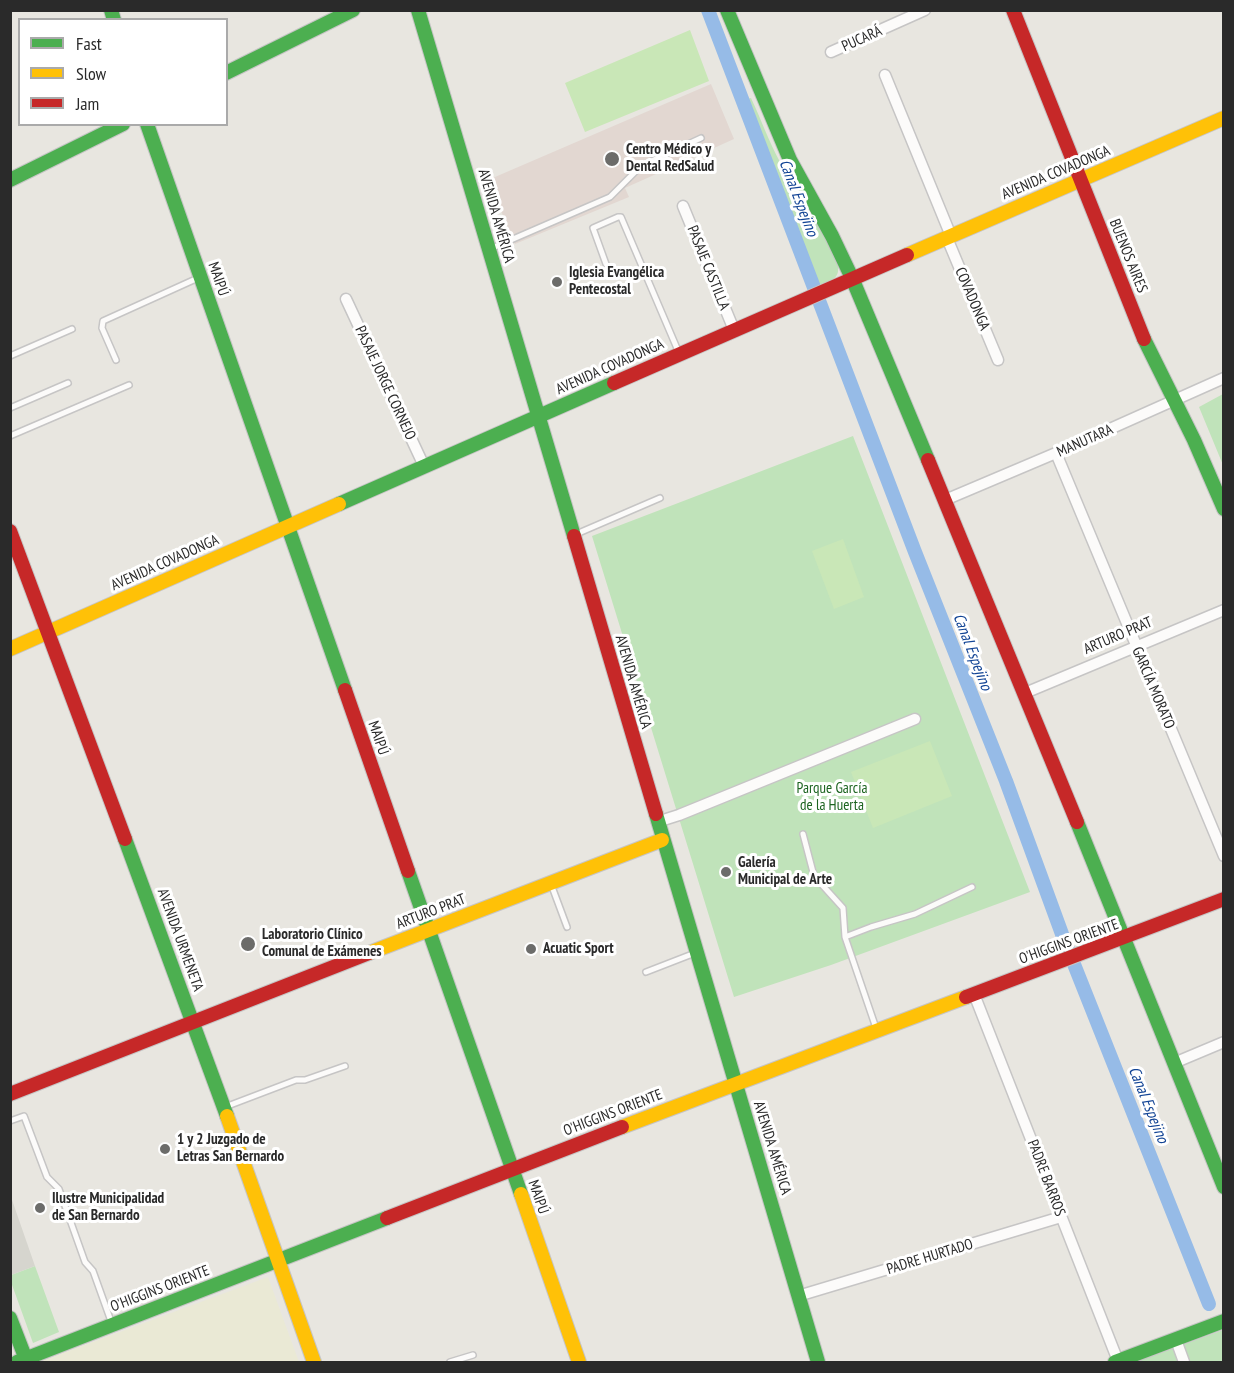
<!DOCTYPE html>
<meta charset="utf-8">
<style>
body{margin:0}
#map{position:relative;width:1234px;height:1373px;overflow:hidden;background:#e8e6e0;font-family:"PT Sans Narrow",sans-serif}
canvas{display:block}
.frame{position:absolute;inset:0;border:12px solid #2a2a2a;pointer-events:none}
.legend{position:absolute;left:18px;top:18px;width:210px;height:108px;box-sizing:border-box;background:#fff;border:2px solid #aaa;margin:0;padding:8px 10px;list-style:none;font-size:18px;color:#2a2a2a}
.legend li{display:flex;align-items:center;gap:12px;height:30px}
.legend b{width:30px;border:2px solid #aaa}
</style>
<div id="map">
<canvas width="1234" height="1373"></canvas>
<div class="frame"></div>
<ul class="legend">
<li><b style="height:8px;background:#4caf50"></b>Fast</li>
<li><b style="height:8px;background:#ffc107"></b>Slow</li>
<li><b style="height:8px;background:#c62828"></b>Jam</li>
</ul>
</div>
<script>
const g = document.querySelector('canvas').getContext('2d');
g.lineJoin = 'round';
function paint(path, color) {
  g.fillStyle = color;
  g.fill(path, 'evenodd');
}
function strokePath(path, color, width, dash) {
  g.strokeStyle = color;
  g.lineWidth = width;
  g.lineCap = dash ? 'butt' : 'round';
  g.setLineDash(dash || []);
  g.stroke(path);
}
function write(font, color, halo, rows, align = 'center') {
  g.font = font + ' "PT Sans Narrow",sans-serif';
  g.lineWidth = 6;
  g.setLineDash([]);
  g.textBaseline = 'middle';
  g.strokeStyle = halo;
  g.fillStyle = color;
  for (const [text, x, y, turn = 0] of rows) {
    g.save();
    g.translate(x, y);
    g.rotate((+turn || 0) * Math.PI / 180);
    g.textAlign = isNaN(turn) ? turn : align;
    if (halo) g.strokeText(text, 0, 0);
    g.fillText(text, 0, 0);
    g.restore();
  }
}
const education = new Path2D(`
 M268 1277 299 1362H42V1361Z`);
const medical = new Path2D(`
 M711 84 734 139 625 188 629 197 515 244 488 180Z`);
const green = new Path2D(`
 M751 98C761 119 769 142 780 162 792 183 843 251 838 272 836 281 826 282 819 285L744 100Z
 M1223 394V465L1199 407Z
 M853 436 1030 892 831 965 734 997 592 536Z
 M35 1266 59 1332 33 1343 11 1282V1275Z
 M1223 1330V1362H1136Z`);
const pitch = new Path2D(`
 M690 30 709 81 585 132 565 83Z
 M843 539 864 597 834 609 812 551Z
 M930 741 952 796 873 828 851 772Z`);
const plaza = new Path2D(`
 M11 1197 35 1266 11 1275H10Z`);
const canal = new Path2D(`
 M708 10 915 552 1006 781 1062 934 1209 1304`);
const lane = new Path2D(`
 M490 249 610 197 641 166 701 138
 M606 264 593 228 618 217H621L679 353
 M10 356 72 329
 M116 360 102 328 103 321 198 278
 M10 408 68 383
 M10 436 129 385
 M574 535 660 498
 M803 834 814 876 843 908 845 937
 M551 884 567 927
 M646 972 695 953
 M876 1028 845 937 871 927 915 914 972 887
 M225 1107 296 1080H305L345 1066
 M10 1121 24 1116 47 1177 59 1189 85 1262 93 1271 112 1324
 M450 1362 473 1355`);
const street = new Path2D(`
 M831 52 925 10
 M885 75 951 236
 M683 206 734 330
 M947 238 998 360
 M346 299 424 466
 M1056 453 1224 856
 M945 500 1056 453 1224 378
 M1025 693 1224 610
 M657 822 679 815 915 719
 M974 994 1118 1361
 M1174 1063 1224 1042
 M798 1296 1061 1217
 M1176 1340 1184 1362`);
const fast = new Path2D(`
 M111 10 114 20
 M418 10 574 536
 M727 10 790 160 832 236 852 278 928 460
 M226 73 353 10
 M147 124 345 690
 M10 180 123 124
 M1144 339 1194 440 1224 509
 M339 504 614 383
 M656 814 818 1362
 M1077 822 1224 1187
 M125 839 227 1116
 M408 871 521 1194
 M10 1318 27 1362
 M17 1362 387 1218
 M1115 1362 1224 1321`);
const slow = new Path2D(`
 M907 255 1224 118
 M10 649 339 504
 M369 953 662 840
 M227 1116 314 1362
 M622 1127 966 997
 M521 1194 579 1362`);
const jam = new Path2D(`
 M1013 10 1144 339
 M614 383 907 255
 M928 460 1077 822
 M10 531 125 839
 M574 536 656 814
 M345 690 408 871
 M966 997 1224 899
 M10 1094 369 953
 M387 1218 622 1127`);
const markers = [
 [612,159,8,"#6c6c6a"],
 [557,282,6,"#6c6c6a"],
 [726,872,6,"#6c6c6a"],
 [248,944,8,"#6c6c6a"],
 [531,949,6,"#6c6c6a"],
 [165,1149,6,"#6c6c6a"],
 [40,1208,6,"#6c6c6a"]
];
const streetNames = [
 ["PUCARÁ",862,39,-24],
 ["AVENIDA COVADONGA",1056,173,-23],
 ["AVENIDA AMÉRICA",496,216,74],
 ["BUENOS AIRES",1128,256,68],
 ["PASAJE CASTILLA",708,268,68],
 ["MAIPÚ",218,279,71],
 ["COVADONGA",972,299,67],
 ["AVENIDA COVADONGA",610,367,-24],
 ["PASAJE JORGE CORNEJO",385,383,65],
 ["MANUTARA",1085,441,-24],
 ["AVENIDA COVADONGA",165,563,-24],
 ["ARTURO PRAT",1118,636,-23],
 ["AVENIDA AMÉRICA",633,682,74],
 ["GARCÍA MORATO",1153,688,67],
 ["MAIPÚ",378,738,71],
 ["ARTURO PRAT",431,912,-21],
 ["AVENIDA URMENETA",180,940,70],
 ["O'HIGGINS ORIENTE",1069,942,-20],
 ["O'HIGGINS ORIENTE",613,1113,-21],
 ["AVENIDA AMÉRICA",772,1148,73],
 ["PADRE BARROS",1046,1178,69],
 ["MAIPÚ",538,1197,71],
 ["PADRE HURTADO",930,1257,-17],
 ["O'HIGGINS ORIENTE",160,1289,-21]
];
const poiNames = [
 ["Centro Médico y",626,150],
 ["Dental RedSalud",626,167],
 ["Iglesia Evangélica",569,273],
 ["Pentecostal",569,290],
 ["Galería",738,863],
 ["Municipal de Arte",738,880],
 ["Laboratorio Clínico",262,935],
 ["Comunal de Exámenes",262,952],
 ["Acuatic Sport",543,949],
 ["1 y 2 Juzgado de",177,1140],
 ["Letras San Bernardo",177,1157],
 ["Ilustre Municipalidad",52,1199],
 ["de San Bernardo",52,1216]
];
const parkNames = [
 ["Parque García",832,789],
 ["de la Huerta",832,806]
];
const waterNames = [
 ["Canal Espejino",798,198,69],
 ["Canal Espejino",972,652,69],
 ["Canal Espejino",1148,1105,68]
];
paint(education, '#eae9d5');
paint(medical, '#e2d7d1');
paint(green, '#c0e3ba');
paint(pitch, '#c9e7b7');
paint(plaza, '#d6d5ce');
strokePath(canal, '#96bbe7', 14);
strokePath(lane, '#c6c5c5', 8);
strokePath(street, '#c6c5c5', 13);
strokePath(fast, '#c6c5c5', 16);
strokePath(slow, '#c6c5c5', 16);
strokePath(jam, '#c6c5c5', 16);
strokePath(lane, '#fcfbfa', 5);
strokePath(street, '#fcfbfa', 10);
strokePath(fast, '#4caf50', 14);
strokePath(slow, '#ffc107', 14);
strokePath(jam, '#c62828', 14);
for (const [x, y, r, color] of markers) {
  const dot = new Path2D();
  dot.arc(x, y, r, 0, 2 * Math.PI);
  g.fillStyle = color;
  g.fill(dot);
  strokePath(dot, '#fff', 2);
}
write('15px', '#2a2a2a', '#fff', streetNames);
write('bold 15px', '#2a2a2a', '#fff', poiNames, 'left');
write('15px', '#1d6421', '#fff', parkNames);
write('italic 16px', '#124495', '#fff', waterNames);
</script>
